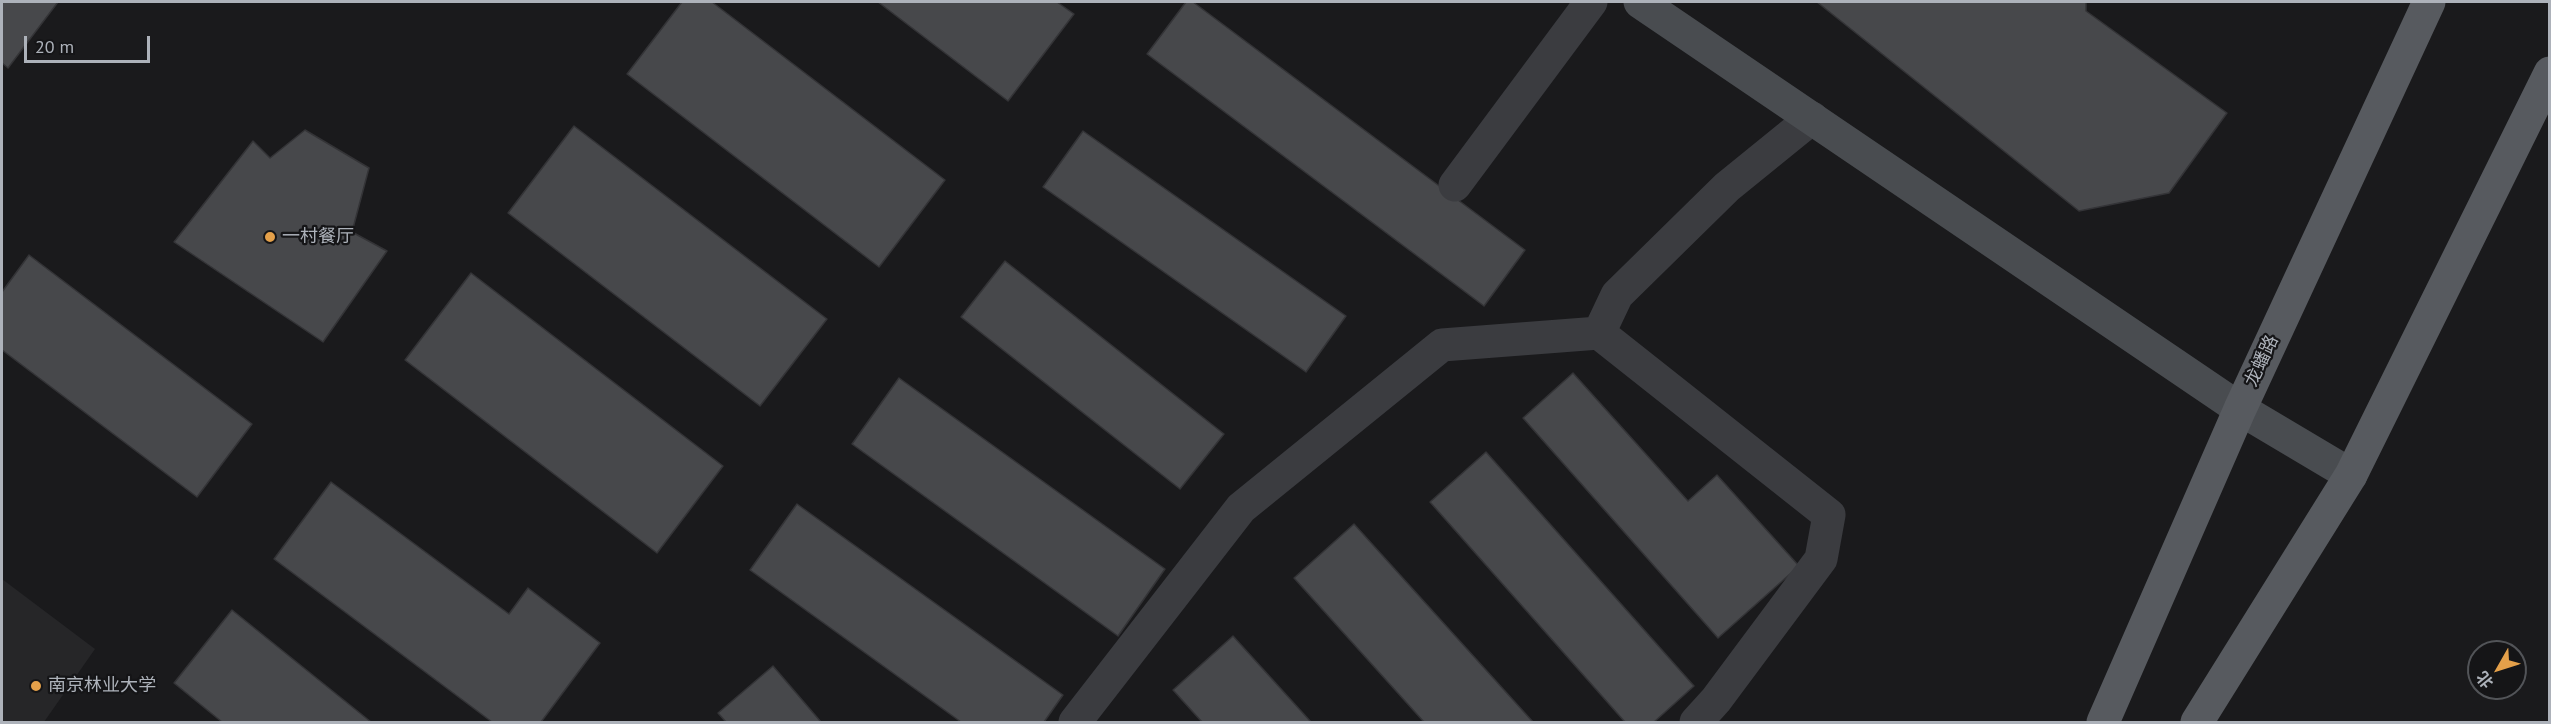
<!DOCTYPE html>
<meta charset="utf-8">
<style>
body{margin:0}
#map{position:relative;width:2551px;height:724px;overflow:hidden;background:#1a1a1c;font-family:"PT Sans","Noto Sans SC",sans-serif}
canvas{display:block}
.frame{position:absolute;inset:0;border:3px solid #adb2ba;pointer-events:none}
.north{position:absolute;left:2467px;top:640px;width:60px;height:60px;box-sizing:border-box;background:#151517;border:2px solid #525458;border-radius:50%;rotate:231deg;font-size:16px;font-weight:700;line-height:24px;text-align:center;color:#adb2ba}
.north::after{content:'';display:block;margin:auto;width:21px;height:27px;background:#e4a04a;clip-path:polygon(50% 0,100% 100%,50% 72%,0 100%)}
.scale{position:absolute;left:24px;top:36px;width:126px;height:27px;box-sizing:border-box;border:3px solid #adb2ba;border-top:0;padding-left:8px;font-size:18px;line-height:21px;white-space:nowrap;color:#adb2ba;-webkit-text-stroke:4px #151517;paint-order:stroke}
</style>
<div id="map">
<canvas width="2551" height="724"></canvas>
<div class="frame"></div>
<div class="north">北</div>
<div class="scale">20 m</div>
</div>
<script>
const g = document.querySelector('canvas').getContext('2d');
g.lineJoin = 'round';
function paint(path, color) {
  g.fillStyle = color;
  g.fill(path, 'evenodd');
}
function strokePath(path, color, width, dash) {
  g.strokeStyle = color;
  g.lineWidth = width;
  g.lineCap = dash ? 'butt' : 'round';
  g.setLineDash(dash || []);
  g.stroke(path);
}
function write(font, color, halo, rows, align = 'center') {
  g.font = font + ' "PT Sans","Noto Sans SC",sans-serif';
  g.lineWidth = 4.5;
  g.setLineDash([]);
  g.textBaseline = 'middle';
  g.strokeStyle = halo;
  g.fillStyle = color;
  for (const [text, x, y, turn = 0] of rows) {
    g.save();
    g.translate(x, y);
    g.rotate((+turn || 0) * Math.PI / 180);
    g.textAlign = isNaN(turn) ? turn : align;
    if (halo) g.strokeText(text, 0, 0);
    g.fillText(text, 0, 0);
    g.restore();
  }
}
const built = new Path2D(`
 M2 579 95 649 44 722H2Z`);
const building = new Path2D(`
 M2 2H58L8 68 2 63Z
 M682 2H712L945 180 879 267 627 74Z
 M878 2H1057L1074 14 1008 101Z
 M1186 2H1193L1525 250 1484 306 1147 54Z
 M1817 2H2086V11L2227 113 2169 193 2079 211Z
 M574 126 827 319 760 406 508 213Z
 M305 130 369 168 352 232 387 251 323 342 174 242 253 141 270 158Z
 M1083 131 1346 316 1306 372 1043 187Z
 M29 255 252 424 197 497 2 350V292Z
 M1005 261 1224 434 1180 489 961 317Z
 M471 273 723 466 657 553 405 360Z
 M1573 373 1688 501 1717 475 1799 566 1718 638 1523 418Z
 M899 378 1165 569 1118 636 852 444Z
 M1486 452 1694 686 1654 722H1625L1430 502Z
 M331 482 509 614 528 588 600 643 541 722H492L274 559Z
 M797 504 1063 695 1044 722H961L750 570Z
 M1354 524 1533 722H1424L1294 578Z
 M232 610 371 722H222L174 683Z
 M1233 636 1311 722H1202L1173 690Z
 M773 666 821 722H726L718 713Z`);
const street = new Path2D(`
 M1455 185 1591 2
 M1075 722 1241 508 1442 345 1599 333
 M1696 722 1716 700 1821 559 1829 515 1599 333 1617 295 1727 187 1812 118`);
const secondary = new Path2D(`
 M1640 2 2240 409 2351 475`);
const primary = new Path2D(`
 M2103 722 2240 409 2429 2
 M2197 722 2351 475 2550 73`);
const markers = [
 [270,237,6,"#e4a04a"],
 [36,686,6,"#e4a04a"]
];
const poiNames = [
 ["一村餐厅",282,237],
 ["南京林业大学",48,686]
];
const streetNames = [
 ["龙蟠路",2262,361,-65]
];
paint(built, '#262628');
paint(building, '#47484b');
strokePath(building, '#343437', 1.5);
strokePath(street, '#3b3c40', 33);
strokePath(secondary, '#494c50', 33);
strokePath(primary, '#575a5f', 33);
for (const [x, y, r, color] of markers) {
  const dot = new Path2D();
  dot.arc(x, y, r, 0, 2 * Math.PI);
  g.fillStyle = color;
  g.fill(dot);
  strokePath(dot, '#151517', 2);
}
write('18px', '#adb2ba', '#151517', poiNames, 'left');
write('18px', '#adb2ba', '#151517', streetNames);
</script>
